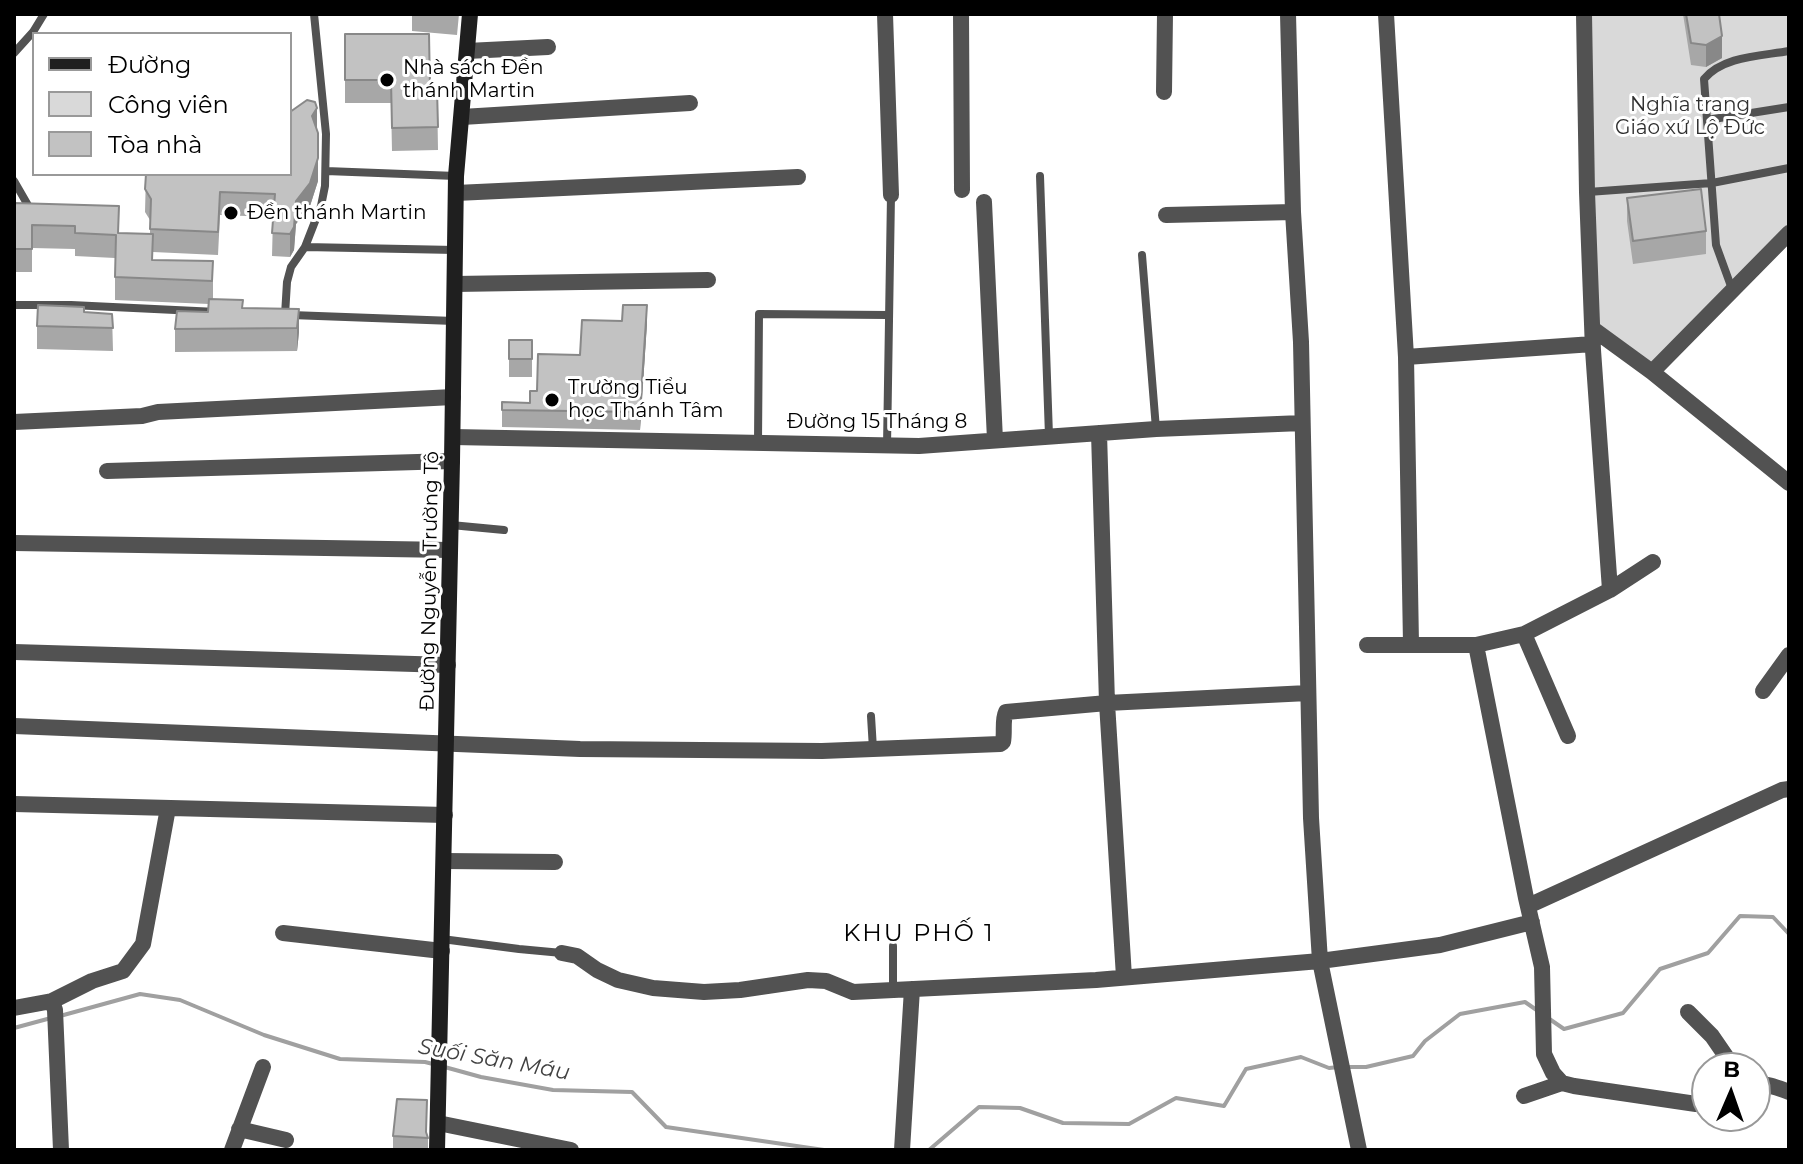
<!DOCTYPE html>
<meta charset="utf-8">
<style>
body{margin:0}
#map{position:relative;width:1803px;height:1164px;overflow:hidden;background:#fff;font-family:Montserrat,sans-serif}
canvas{display:block}
.frame{position:absolute;inset:0;border:16px solid #000;pointer-events:none}
.legend{position:absolute;left:32px;top:32px;width:260px;height:144px;box-sizing:border-box;background:#fff;border:2px solid #999;margin:0;padding:10px 14px;list-style:none;font-size:24px;color:#000}
.legend li{display:flex;align-items:center;gap:16px;height:40px}
.legend b{width:40px;border:2px solid #999}
.north{position:absolute;left:1691px;top:1052px;width:80px;height:80px;box-sizing:border-box;background:#fff;border:2px solid #999;border-radius:50%;rotate:2deg;font-size:22px;font-weight:700;line-height:32px;text-align:center;color:#000}
.north::after{content:'';display:block;margin:auto;width:28px;height:36px;background:#000;clip-path:polygon(50% 0,100% 100%,50% 72%,0 100%)}
</style>
<div id="map">
<canvas width="1803" height="1164"></canvas>
<div class="frame"></div>
<ul class="legend">
<li><b style="height:10px;background:#1f1f1f"></b>Đường</li>
<li><b style="height:22px;background:#d9d9d9"></b>Công viên</li>
<li><b style="height:22px;background:#c2c2c2"></b>Tòa nhà</li>
</ul>
<div class="north">B</div>
</div>
<script>
const g = document.querySelector('canvas').getContext('2d');
g.lineJoin = 'round';
function paint(path, color) {
  g.fillStyle = color;
  g.fill(path, 'evenodd');
}
function strokePath(path, color, width, dash) {
  g.strokeStyle = color;
  g.lineWidth = width;
  g.lineCap = dash ? 'butt' : 'round';
  g.setLineDash(dash || []);
  g.stroke(path);
}
function write(font, color, halo, rows, align = 'center') {
  g.font = font + ' Montserrat,sans-serif';
  g.lineWidth = 6;
  g.setLineDash([]);
  g.textBaseline = 'middle';
  g.strokeStyle = halo;
  g.fillStyle = color;
  for (const [text, x, y, turn = 0] of rows) {
    g.save();
    g.translate(x, y);
    g.rotate((+turn || 0) * Math.PI / 180);
    g.textAlign = isNaN(turn) ? turn : align;
    if (halo) g.strokeText(text, 0, 0);
    g.fillText(text, 0, 0);
    g.restore();
  }
}
const green = new Path2D(`
 M1589 14H1789V225L1651 365 1598 326Z`);
const stream = new Path2D(`
 M60 1016 140 994 180 1000 264 1035 340 1059 425 1062 433 1064
 M1548 1018 1564 1029 1623 1013 1660 969 1708 953 1740 916 1773 917 1789 934
 M14 1028 51 1018
 M441 1066 481 1077 553 1090 632 1092 666 1127 824 1150
 M1348 1067H1366L1413 1056 1425 1041 1460 1014 1525 1002 1538 1011
 M929 1150 979 1107 1020 1108 1063 1123 1129 1124 1176 1098 1224 1106 1246 1069 1301 1057 1329 1068 1339 1067`);
const service = new Path2D(`
 M14 53 33 32 44 14
 M1707 120 1789 107
 M326 171 456 176
 M1040 176 1049 436
 M14 181 29 207
 M1588 192 1712 183 1789 168
 M305 247 455 250
 M1142 255 1156 429
 M1732 289 1716 245 1704 79C1723 56 1761 56 1789 51
 M14 305H71L217 312
 M285 315 287 282 291 267 305 247 321 206 325 186 326 134 314 14
 M291 315 454 321
 M758 442 759 314 888 315
 M887 446 891 195
 M451 525 504 530
 M871 716 873 749
 M442 939 519 949 562 953
 M893 946V989`);
const minor = new Path2D(`
 M885 14 891 195
 M961 14 962 190
 M1288 14 1293 212 1301 342 1311 818 1320 961 1359 1150
 M1386 14 1406 357 1411 644
 M1584 14 1587 192 1593 350 1610 590
 M467 51 548 47
 M1164 92 1165 14
 M462 117 690 103
 M456 193 798 177
 M984 202 995 440
 M1166 215 1293 212
 M455 284 708 280
 M1593 329 1652 372 1789 483
 M1406 357 1593 344
 M1652 372 1789 233
 M14 422 142 416 158 412 453 397
 M1099 433 1107 703 1124 977
 M453 437 919 446 1156 429 1302 423
 M107 471 452 461
 M14 543 450 550
 M1524 634 1568 736
 M1367 645H1476L1524 634 1610 590 1653 562
 M1476 645 1526 898 1542 967 1544 1054 1553 1073 1562 1083 1574 1086 1696 1104 1707 1101
 M14 652 448 665
 M1763 691 1789 655
 M14 726 580 749 822 751 1000 744 1003 742C1005 732 1002 720 1006 712L1107 703 1308 693
 M14 804 445 815
 M444 861 555 862
 M1528 906 1782 790 1789 789
 M283 933 442 951
 M562 953 577 956 597 970 618 980 653 988 704 992 740 990 808 980 826 981 853 992 1096 980 1320 961 1440 945 1532 922
 M52 1001 92 981 123 971 143 944 168 808
 M14 1008 52 1001 55 1010 61 1150
 M1688 1012 1712 1036 1734 1068
 M1755 1084C1767 1083 1778 1088 1789 1092
 M1524 1096 1562 1083
 M438 1123 571 1150
 M239 1129 286 1140
 M232 1150 263 1067
 M902 1150 912 989`);
const secondary = new Path2D(`
 M437 1150 452 461 456 176 470 14`);
const wall = new Path2D(`
 M412 14H459L457 35 412 31Z
 M1683 14H1719L1722 58 1706 67 1691 65Z
 M345 34 430 89H437L438 150 392 151 391 103H345Z
 M317 131 318 181 310 206 296 224 294 250 290 257 272 256 273 217 220 215 218 255 153 252V260L213 261V299L243 308 299 309V332L297 351 175 352V329L208 312 209 304 115 300V258L75 256V249L32 248V272H14V203L119 233 150 234V220L145 212 146 174Z
 M1627 198 1706 231V254L1633 264 1627 221Z
 M84 312 112 314 113 351 37 349V326Z
 M647 323 640 430 502 427V410L530 403 537 391 580 355Z
 M509 340H532V377H509Z
 M393 1136 428 1138V1150H393Z`);
const shadedWall = new Path2D(`
 M14 14H15V35L14 36Z
 M1722 36V58L1706 67V45Z
 M317 108V131L312 116Z
 M318 158V181L310 206 296 224 294 250 290 257V234L296 201Z
 M647 305V323L640 430V412Z
 M299 309V332L297 351V328Z`);
const building = new Path2D(`
 M1686 14H1719L1722 36 1706 45 1691 43Z
 M345 34H429L430 89H437L438 127 392 128 391 80H345Z
 M307 100 315 102 317 108 312 116 318 133V158L310 183 296 201 294 227 290 234 272 233 275 194 220 192 218 232 150 229 151 199 145 189 146 174H290V112Z
 M1701 189 1706 231 1633 241 1627 198Z
 M14 203 119 206 118 233 153 234 152 260 213 261 212 281 115 277 116 235 75 233V226L32 225V249H14Z
 M209 299 243 300 242 308 299 309 297 328 175 329 177 311 208 312Z
 M38 305 84 307V312L112 314 113 328 37 326Z
 M623 305H647L640 412 502 410V402L530 403V391H537L538 354 580 355 582 320 622 321Z
 M509 340H532V359H509Z
 M397 1099 427 1100 426 1132 428 1138 393 1136Z`);
const markers = [
 [387,80,8,"#000"],
 [231,213,8,"#000"],
 [552,400,8,"#000"]
];
const poiNames = [
 ["Nhà sách Đền",403,68],
 ["thánh Martin",403,91],
 ["Đền thánh Martin",247,213],
 ["Trường Tiểu",568,388],
 ["học Thánh Tâm",568,411]
];
const parkNames = [
 ["Nghĩa trang",1690,105],
 ["Giáo xứ Lộ Đức",1690,128]
];
const streetNames = [
 ["Đường 15 Tháng 8",877,422],
 ["Đường Nguyễn Trường Tộ",430,581,-89]
];
const waterNames = [
 ["Suối Săn Máu",494,1060,10]
];
const quarterNames = [
 ["KHU PHỐ 1",919,934]
];
paint(green, '#d9d9d9');
strokePath(stream, '#a0a0a0', 4);
strokePath(service, '#525252', 8);
strokePath(minor, '#525252', 16);
strokePath(secondary, '#1f1f1f', 16);
paint(wall, '#a7a7a7');
paint(shadedWall, '#888');
paint(building, '#c2c2c2');
strokePath(building, '#888', 2);
for (const [x, y, r, color] of markers) {
  const dot = new Path2D();
  dot.arc(x, y, r, 0, 2 * Math.PI);
  g.fillStyle = color;
  g.fill(dot);
  strokePath(dot, '#fff', 3);
}
write('20px', '#000', '#fff', poiNames, 'left');
write('20px', '#303030', '#fff', parkNames);
write('20px', '#000', '#fff', streetNames);
write('italic 22px', '#414141', '#fff', waterNames);
g.letterSpacing = '2px';
write('24px', '#000', '#fff', quarterNames);
g.letterSpacing = '0px';
</script>
